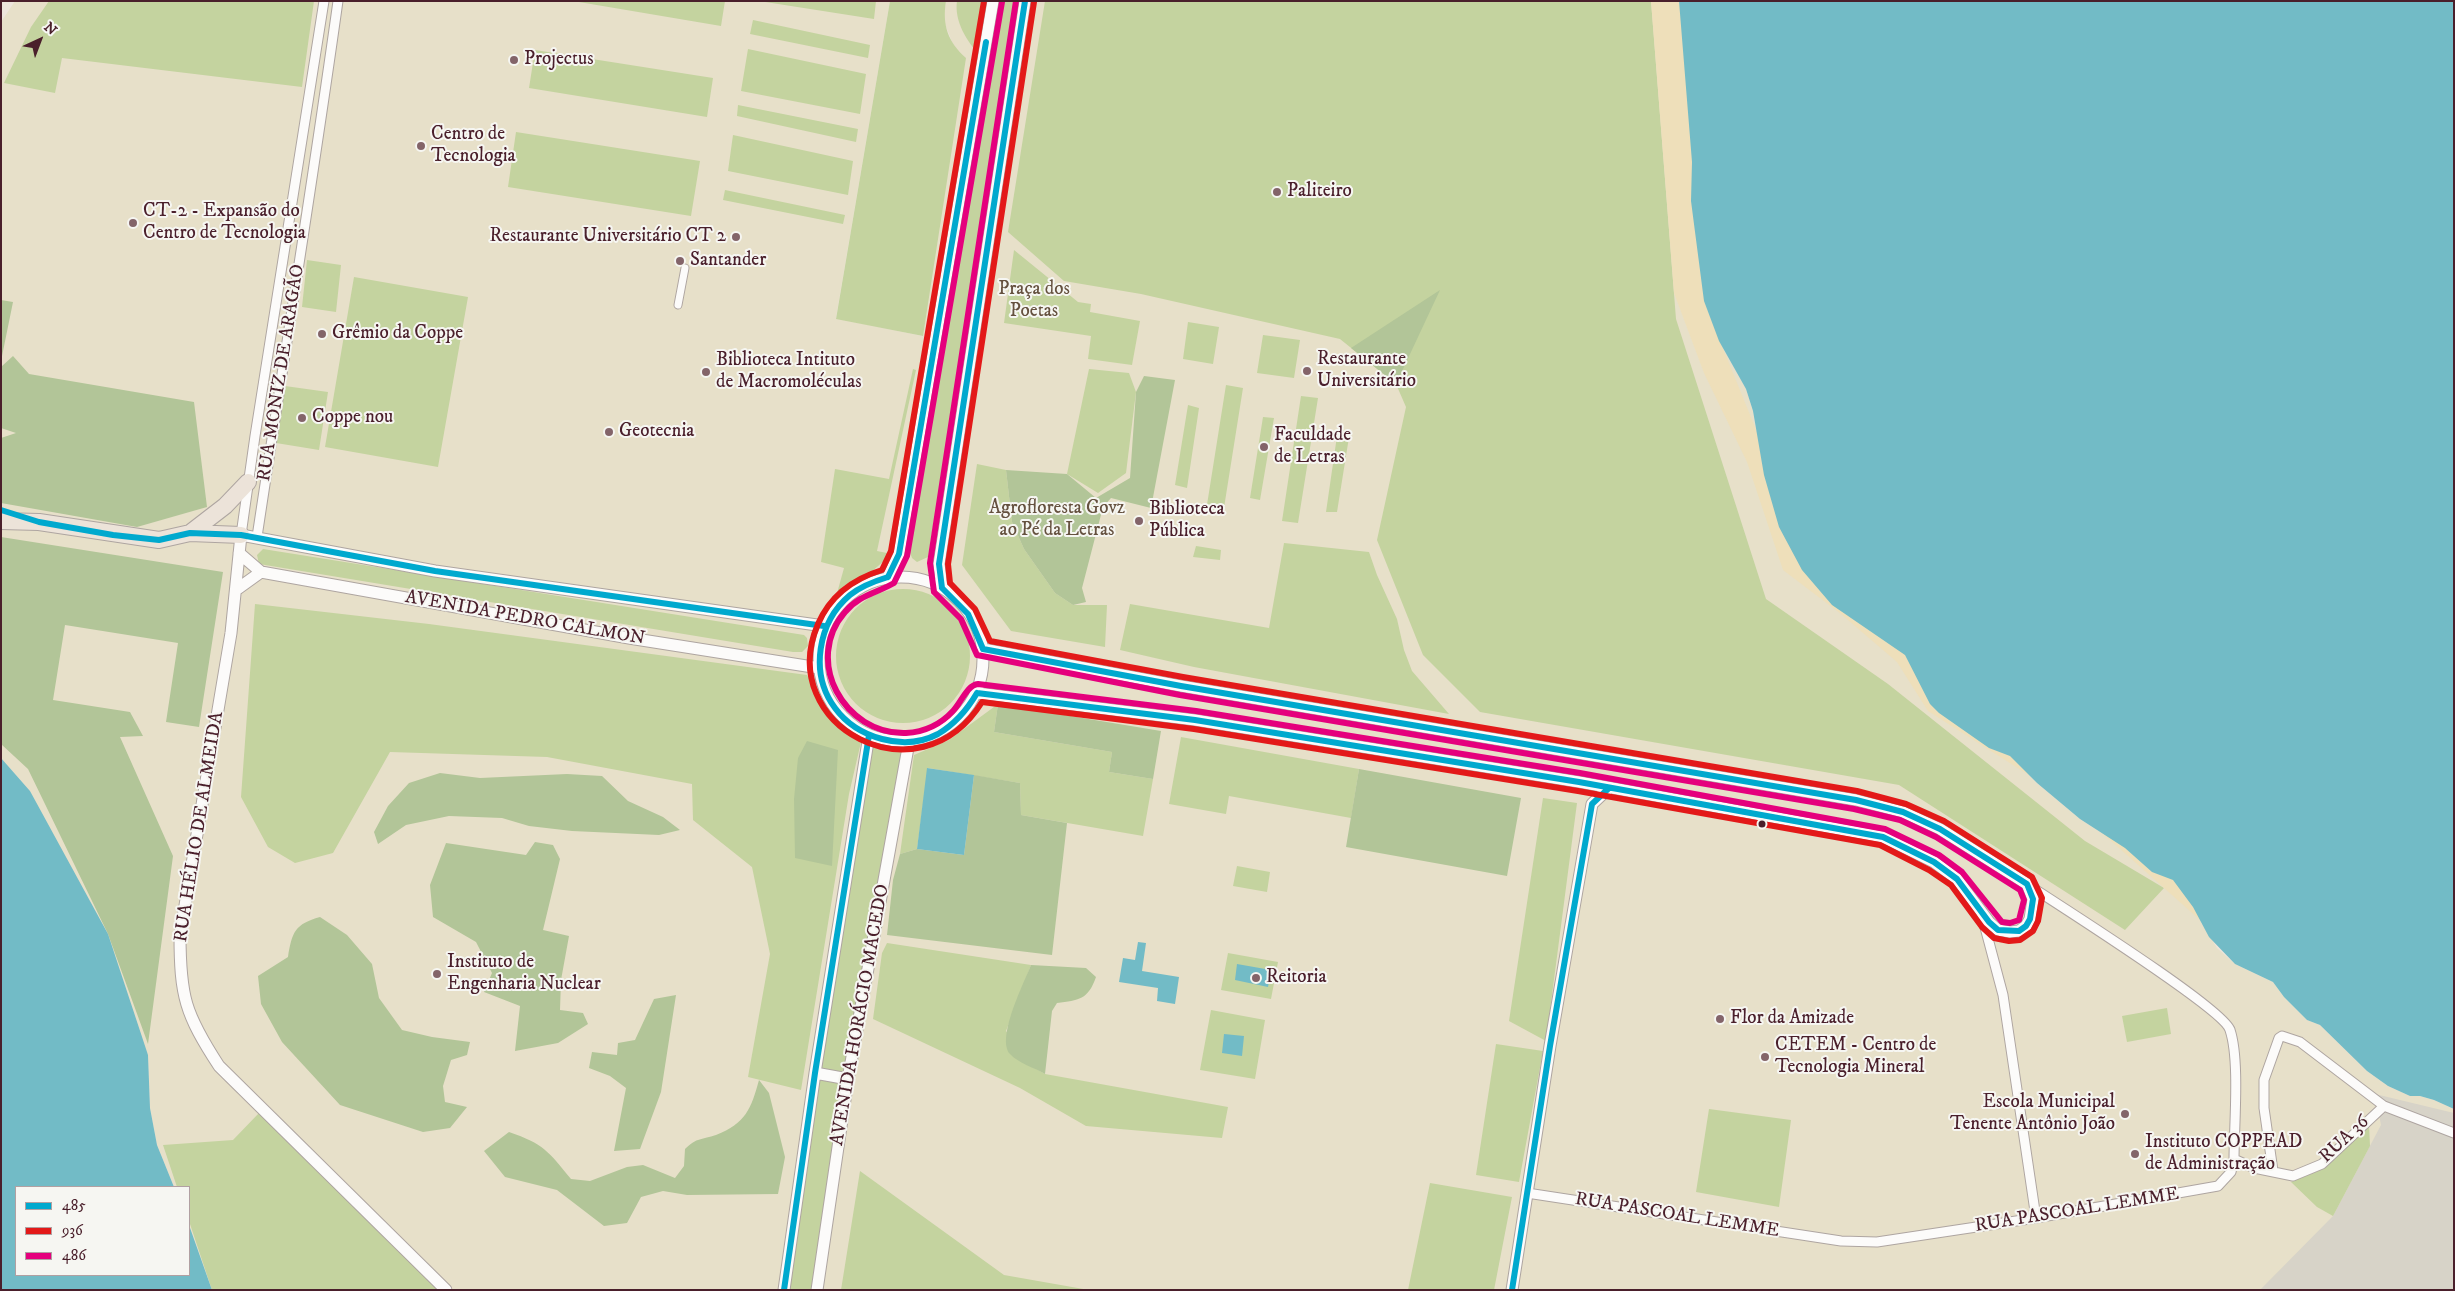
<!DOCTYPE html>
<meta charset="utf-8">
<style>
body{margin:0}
#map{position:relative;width:2455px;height:1291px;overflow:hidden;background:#ede5dc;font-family:"IM FELL DW Pica",serif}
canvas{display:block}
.frame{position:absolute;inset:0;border:2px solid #4a1f2b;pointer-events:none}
.legend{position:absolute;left:15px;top:1186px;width:175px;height:90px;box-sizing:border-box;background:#f6f6f2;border:1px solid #b1a0a2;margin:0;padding:6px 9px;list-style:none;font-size:15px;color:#4a1f2b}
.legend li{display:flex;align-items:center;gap:10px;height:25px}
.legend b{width:25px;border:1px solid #b1a0a2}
.north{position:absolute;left:15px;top:15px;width:50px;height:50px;-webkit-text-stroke:4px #f6f6f2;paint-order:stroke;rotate:43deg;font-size:14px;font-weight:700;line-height:20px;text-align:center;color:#4a1f2b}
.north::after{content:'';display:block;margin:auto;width:18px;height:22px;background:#4a1f2b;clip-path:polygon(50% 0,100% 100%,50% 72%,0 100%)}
</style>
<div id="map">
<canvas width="2455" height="1291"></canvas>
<div class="frame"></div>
<ul class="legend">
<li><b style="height:6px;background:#00a9ce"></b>485</li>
<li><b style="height:6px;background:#e31919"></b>936</li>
<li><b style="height:6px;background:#e5007d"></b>486</li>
</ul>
<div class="north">N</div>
</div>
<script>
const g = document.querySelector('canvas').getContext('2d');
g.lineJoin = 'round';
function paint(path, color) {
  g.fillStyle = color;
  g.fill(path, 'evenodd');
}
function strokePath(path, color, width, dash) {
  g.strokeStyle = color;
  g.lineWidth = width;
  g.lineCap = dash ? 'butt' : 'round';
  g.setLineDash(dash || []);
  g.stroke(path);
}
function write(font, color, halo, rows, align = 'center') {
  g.font = font + ' "IM FELL DW Pica",serif';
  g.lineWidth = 4;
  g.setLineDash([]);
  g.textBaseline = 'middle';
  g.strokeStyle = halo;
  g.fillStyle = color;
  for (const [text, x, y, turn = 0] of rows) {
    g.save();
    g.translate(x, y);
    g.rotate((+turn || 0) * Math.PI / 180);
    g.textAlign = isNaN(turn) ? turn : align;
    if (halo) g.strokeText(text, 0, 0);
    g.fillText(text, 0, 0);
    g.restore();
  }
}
const built = new Path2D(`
 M15 1H890L836 318 922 336 954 47 943 19 946 1H1679L1719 341 1746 389 1753 411 1764 475 2010 756 2037 783 2080 819 2125 848 2180 887 2217 948 2235 964 2273 982 2284 997 2307 1020 2320 1025 2367 1071 2388 1086 2410 1096H2420L2434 1100 2454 1109V1290H212L189 1225V1187H174L157 1145 150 1108 148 1055 30 791 1 758V22Z`);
const industrial = new Path2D(`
 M2375 1094 2454 1113V1290H2260L2333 1216 2381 1125Z`);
const green = new Path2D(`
 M49 1H314L302 87 62 58 55 93 4 83 31 27Z
 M573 1H725L721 26Z
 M759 1H876L874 19Z
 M890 1H946C942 25 948 42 966 58L923 336 836 319Z
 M957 1H988L980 55C967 42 954 21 957 1Z
 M999 1H1019L928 557 917 562 912 558 909 550Z
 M1045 1H1651L1676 319 1766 599 1888 684 2085 841 2164 888 2125 930 1899 785 1480 712 1423 655 1377 540 1406 407 1396 384 1340 339 1141 294 1064 281 1008 232Z
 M753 20 870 45 868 58 750 34Z
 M748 49 866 74 860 114 741 91Z
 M535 50 713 78 707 117 529 88Z
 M738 105 858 129 856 142 737 116Z
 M516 132 700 161 691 216 508 187Z
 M733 135 853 161 848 195 728 171Z
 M725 190 845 215 843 224 723 200Z
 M1014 250 1078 302 1091 304 1090 312 1140 321 1132 365 1088 359 1091 336 1004 323Z
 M307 260 341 265 336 312 302 307Z
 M354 277 468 297 438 467 325 447Z
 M1188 322 1219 327 1213 364 1183 359Z
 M1263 335 1300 340 1294 378 1257 373Z
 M913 369 916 370 877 551 892 554 834 604 844 568 821 562 835 469 889 479Z
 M1089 369 1129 373 1136 392 1126 473 1098 493 1067 474Z
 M1226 385 1243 388 1223 514 1206 511Z
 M285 386 328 392 319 450 276 443Z
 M1301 396 1318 398 1298 523 1282 521Z
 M1188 405 1199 408 1187 488 1175 485Z
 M1263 417 1274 418 1260 500 1250 498Z
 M1338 429 1350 431 1337 512H1326Z
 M977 464 1006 470 1012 522 1024 549 1055 593 1073 605H1107L1105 647 1011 631 962 565Z
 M1284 543 1369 552 1377 575 1397 619 1404 650 1412 671 1449 714 1194 667 1120 650 1130 604 1269 628Z
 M1196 546 1221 550 1220 560 1193 557Z
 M263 549 804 635 807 638 808 646 802 652H793L259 564 257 555Z
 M836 656a67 67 0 1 1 134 0a67 67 0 1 1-134 0Z
 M255 604 429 624 807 675 825 707 861 742 849 794 801 1090 748 1077 770 954 752 867 693 820 692 784 547 757 390 752 333 853 295 863 268 847 241 797Z
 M998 704 994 732 1112 752 1109 772 1153 779 1143 836 1021 815 1020 783 928 768 917 849 900 854 914 755 949 740Z
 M869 735 888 741 909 742 817 1290H784Z
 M1181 737 1359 769 1351 818 1229 796 1226 814 1169 804Z
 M1543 798 1577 803 1546 1041 1509 1021Z
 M1237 866 1270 872 1267 892 1233 886Z
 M887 943 1031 965 1006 1031 1028 1064 1045 1074 1228 1107 1222 1138 1086 1126 1020 1088 873 1019 882 953Z
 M1228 953 1278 962 1271 999 1221 990Z
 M2167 1008 2171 1034 2127 1042 2122 1016Z
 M1211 1010 1265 1020 1255 1079 1200 1070Z
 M1496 1044 1543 1051 1519 1182 1476 1175Z
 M1709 1109 1791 1120 1779 1207 1696 1192Z
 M259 1113 440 1290H212L189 1221V1187H177L163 1145 233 1140Z
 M2369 1124 2370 1146 2333 1216 2317 1207 2291 1182 2325 1168Z
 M860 1171 1004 1275 1089 1290H841Z
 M1430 1183 1512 1197 1494 1290H1408Z`);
const forest = new Path2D(`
 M1440 290 1396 384 1351 348Z
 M1 300 13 302 1 361Z
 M13 356 29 374 194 402 207 507 137 527 1 503V438L16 433 1 428V367Z
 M1144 376 1175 380 1151 508 1111 498 1103 507 1082 588 1086 602 1073 605 1055 593 1024 549 1012 522 1006 470 1067 474 1096 498 1130 478 1136 392Z
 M1 537 223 572 199 727 166 722 178 643 65 625 53 700 130 712 143 736 120 737 173 856 148 1044 108 934 28 769 1 744Z
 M998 704 1161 731 1153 779 1109 772 1112 752 994 732Z
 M807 741 838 750 832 866 795 858 794 799 798 758Z
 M1359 769 1521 798 1507 876 1346 847Z
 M440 773 480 778 567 774 602 776 628 801 663 817 680 830 659 835 572 831 529 826 502 818 449 816 406 825 378 844 374 832 388 806 409 783Z
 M974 775 1020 783 1021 815 1067 823 1052 955 887 935 893 880 900 854 917 849 964 855Z
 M535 842 553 845 560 859 543 930 569 936 561 980 560 1010 583 1013 588 1024 558 1043 515 1051 520 1006 484 992 492 973 476 942 433 917 430 885 446 843 526 855Z
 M320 917 347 935 372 964 379 998 402 1030 432 1037 470 1042 467 1055 451 1060 443 1086 445 1102 467 1107 450 1128 423 1132 340 1105 282 1042 261 1004 258 976 288 957C292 932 295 924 320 917Z
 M1031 965 1086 968 1096 977C1088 1000 1079 1000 1057 1003L1052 1011 1045 1074C1035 1068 1018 1063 1010 1054 996 1038 1024 983 1031 965Z
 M676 995 661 1092 640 1149 614 1151 626 1088 610 1076 589 1068 592 1052 617 1055 618 1043 635 1040 654 999Z
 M759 1080 769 1093 785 1157 778 1194 687 1195 663 1191 641 1197 627 1223 604 1226 557 1190 505 1177 484 1151 509 1132C544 1144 548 1151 571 1179L590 1181 627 1167 643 1165 675 1178 684 1166 685 1149C697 1137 702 1140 716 1135 746 1123 751 1109 759 1080Z`);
const sand = new Path2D(`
 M1651 1H1690L1707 309 1770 464 2207 864 2235 964 2199 919 2057 793 1928 711 1897 662 1841 614 1783 570 1747 462 1704 373 1674 293Z`);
const water = new Path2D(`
 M1679 1H2454V1109L2434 1100 2420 1096H2410L2388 1086 2367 1071 2320 1025 2307 1020 2284 997 2273 982 2235 964 2209 937 2193 907 2173 880 2152 872 2125 848 2080 819 2037 783 2010 756 1989 748 1939 713 1930 704 1905 655 1832 605 1802 570 1779 527 1764 475 1753 411 1746 389 1719 341 1704 301 1691 201 1692 162Z
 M1 758 30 791 108 934 148 1055 150 1108 157 1145 174 1187H16V1275H189V1225L212 1290H1Z
 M927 768 974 775 964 855 917 849Z
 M1138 942 1146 943 1142 971 1179 977 1175 1004 1157 1001 1158 988 1119 982 1123 958 1135 960Z
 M1237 964 1271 970 1268 987 1235 980Z
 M1224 1034 1244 1036 1242 1056 1222 1053Z`);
const pedestrian = new Path2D(`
 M678 305 685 268`);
const minor = new Path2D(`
 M241 535 255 436 324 1
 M257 537C284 358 313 180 338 1
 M1982 916 2003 995 2036 1218
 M2234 1159 2254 1168 2293 1176 2322 1164 2384 1106 2454 1133
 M2273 1171 2264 1108V1080L2279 1038 2282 1036 2300 1042 2384 1106
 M1527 1193 1841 1241 1877 1242 2036 1218 2218 1186 2231 1172 2234 1159C2234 1125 2240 1060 2230 1030 2224 1009 2057 904 2027 884`);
const tertiary = new Path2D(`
 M239 553 261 572 629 638 819 668
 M819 659a82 82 0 1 1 164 0a82 82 0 1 1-164 0Z
 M888 577 899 554 993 1
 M942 588 939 564 1025 1
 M236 590 261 572
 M977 693 1195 720 1579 782 1883 837 1934 862 1957 879 1989 922 1998 930 2010 932 2019 931 2026 926 2030 919 2033 899 2027 884 1940 829 1903 812 1856 800 1181 686 983 649
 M815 1073 848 1079
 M446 1290 219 1066C185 1014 180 996 180 935L231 633 241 535 435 571 824 626
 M784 1290 815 1073 869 735
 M817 1290 848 1079 909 742
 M1512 1290 1550 1046 1592 804 1609 788`);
const motorway = new Path2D(`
 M1 521 39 522 159 540 190 533 241 535
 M190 533 225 506 248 482`);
const bus1 = new Path2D(`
 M1 510 39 522 113 535 159 540 190 533 241 535 435 571 824 626
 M888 577 899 554 986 42
 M888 577C875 581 861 586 850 595 818 622 809 673 835 708 857 738 904 752 938 734 955 724 967 710 977 693
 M942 588 939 564 1025 1
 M942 588 968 614 983 649
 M977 693 1195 720 1579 782 1883 837 1934 862 1957 879 1989 922 1998 930 2019 931 2026 926 2030 919 2033 899 2027 884 1940 829 1903 812 1856 800 1181 686 983 649
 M784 1290 815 1073 869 735
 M1512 1290 1550 1046 1592 804 1609 788`);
const bus2 = new Path2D(`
 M984 1 891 551 882 570C853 579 830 596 818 624 774 726 919 803 982 702L1194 729 1578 791 1880 845 1929 870 1951 885 1982 927 1994 938 2009 941 2020 940 2033 931 2038 921 2042 898 2032 877 1944 821 1906 804 1857 791 1183 677 990 641 975 609 950 583 948 564 1034 2`);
const bus3 = new Path2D(`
 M1002 2 907 556 894 583C877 593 859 595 845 612 803 660 844 735 906 733 924 732 941 724 953 711 961 703 967 685 978 684L1196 711 1580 773 1885 829 1939 855 1962 872 2002 922 2010 923 2019 920 2024 900 2020 890 1936 837 1900 820 1854 809 1180 695 977 655 961 619 934 592 930 563 1016 1`);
const markers = [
 [514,60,5,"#836469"],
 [421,146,5,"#836469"],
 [1277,192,5,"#836469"],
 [133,223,5,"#836469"],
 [736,237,5,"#836469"],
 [680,261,5,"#836469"],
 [322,334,5,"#836469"],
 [1307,371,5,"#836469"],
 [706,372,5,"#836469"],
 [302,418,5,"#836469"],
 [609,432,5,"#836469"],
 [1264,447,5,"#836469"],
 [1139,521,5,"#836469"],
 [1762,824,4.5,"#4a1f2b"],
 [437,974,5,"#836469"],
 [1256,978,5,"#836469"],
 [1720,1019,5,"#836469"],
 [1765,1057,5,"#836469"],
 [2125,1114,5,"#836469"],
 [2135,1154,5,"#836469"]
];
const poiNames = [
 ["Projectus",524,60],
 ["Centro de",431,135],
 ["Tecnologia",431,157],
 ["Paliteiro",1287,192],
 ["CT-2 - Expansão do",143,212],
 ["Centro de Tecnologia",143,234],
 ["Restaurante Universitário CT 2",726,237,"right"],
 ["Santander",690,261],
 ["Grêmio da Coppe",332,334],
 ["Restaurante",1317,360],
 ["Universitário",1317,382],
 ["Biblioteca Intituto",716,361],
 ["de Macromoléculas",716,383],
 ["Coppe nou",312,418],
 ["Geotecnia",619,432],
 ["Faculdade",1274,436],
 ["de Letras",1274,458],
 ["Biblioteca",1149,510],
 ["Pública",1149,532],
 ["Instituto de",447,963],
 ["Engenharia Nuclear",447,985],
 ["Reitoria",1266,978],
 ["Flor da Amizade",1730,1019],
 ["CETEM - Centro de",1775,1046],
 ["Tecnologia Mineral",1775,1068],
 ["Escola Municipal",2115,1103,"right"],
 ["Tenente Antônio João",2115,1125,"right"],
 ["Instituto COPPEAD",2145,1143],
 ["de Administração",2145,1165]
];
const parkNames = [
 ["Praça dos",1034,290],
 ["Poetas",1034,312],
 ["Agrofloresta Govz",1057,509],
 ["ao Pé da Letras",1057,531]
];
const streetNames = [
 ["RUA MONIZ DE ARAGÃO",282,373,-81],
 ["AVENIDA PEDRO CALMON",525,619,10],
 ["RUA HÉLIO DE ALMEIDA",200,827,-81],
 ["AVENIDA HORÁCIO MACEDO",861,1015,-80],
 ["RUA 36",2345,1140,-43],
 ["RUA PASCOAL LEMME",2077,1211,-9],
 ["RUA PASCOAL LEMME",1677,1216,9]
];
paint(built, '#e7e0c9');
paint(industrial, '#d7d3c8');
paint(green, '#c4d39f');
paint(forest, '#b2c598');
paint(sand, '#eedfba');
paint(water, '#72bbc6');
strokePath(pedestrian, '#aea5a1', 9);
strokePath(minor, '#aea5a1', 11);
strokePath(tertiary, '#aea5a1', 13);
strokePath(motorway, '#aea5a1', 18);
strokePath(pedestrian, '#fcfbfa', 7);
strokePath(minor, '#fcfbfa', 9);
strokePath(tertiary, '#fcfbfa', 11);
strokePath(motorway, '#ece3d9', 16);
strokePath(bus1, '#00a9ce', 6);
strokePath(bus2, '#e31919', 6);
strokePath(bus3, '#e5007d', 6);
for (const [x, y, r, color] of markers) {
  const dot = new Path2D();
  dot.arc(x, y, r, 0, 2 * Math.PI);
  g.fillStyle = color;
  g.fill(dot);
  strokePath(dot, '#f6f6f2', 2);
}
write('19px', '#4a1f2b', '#f6f6f2', poiNames, 'left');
write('19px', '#65513f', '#f6f6f2', parkNames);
write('19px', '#4a1f2b', '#f6f6f2', streetNames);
</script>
